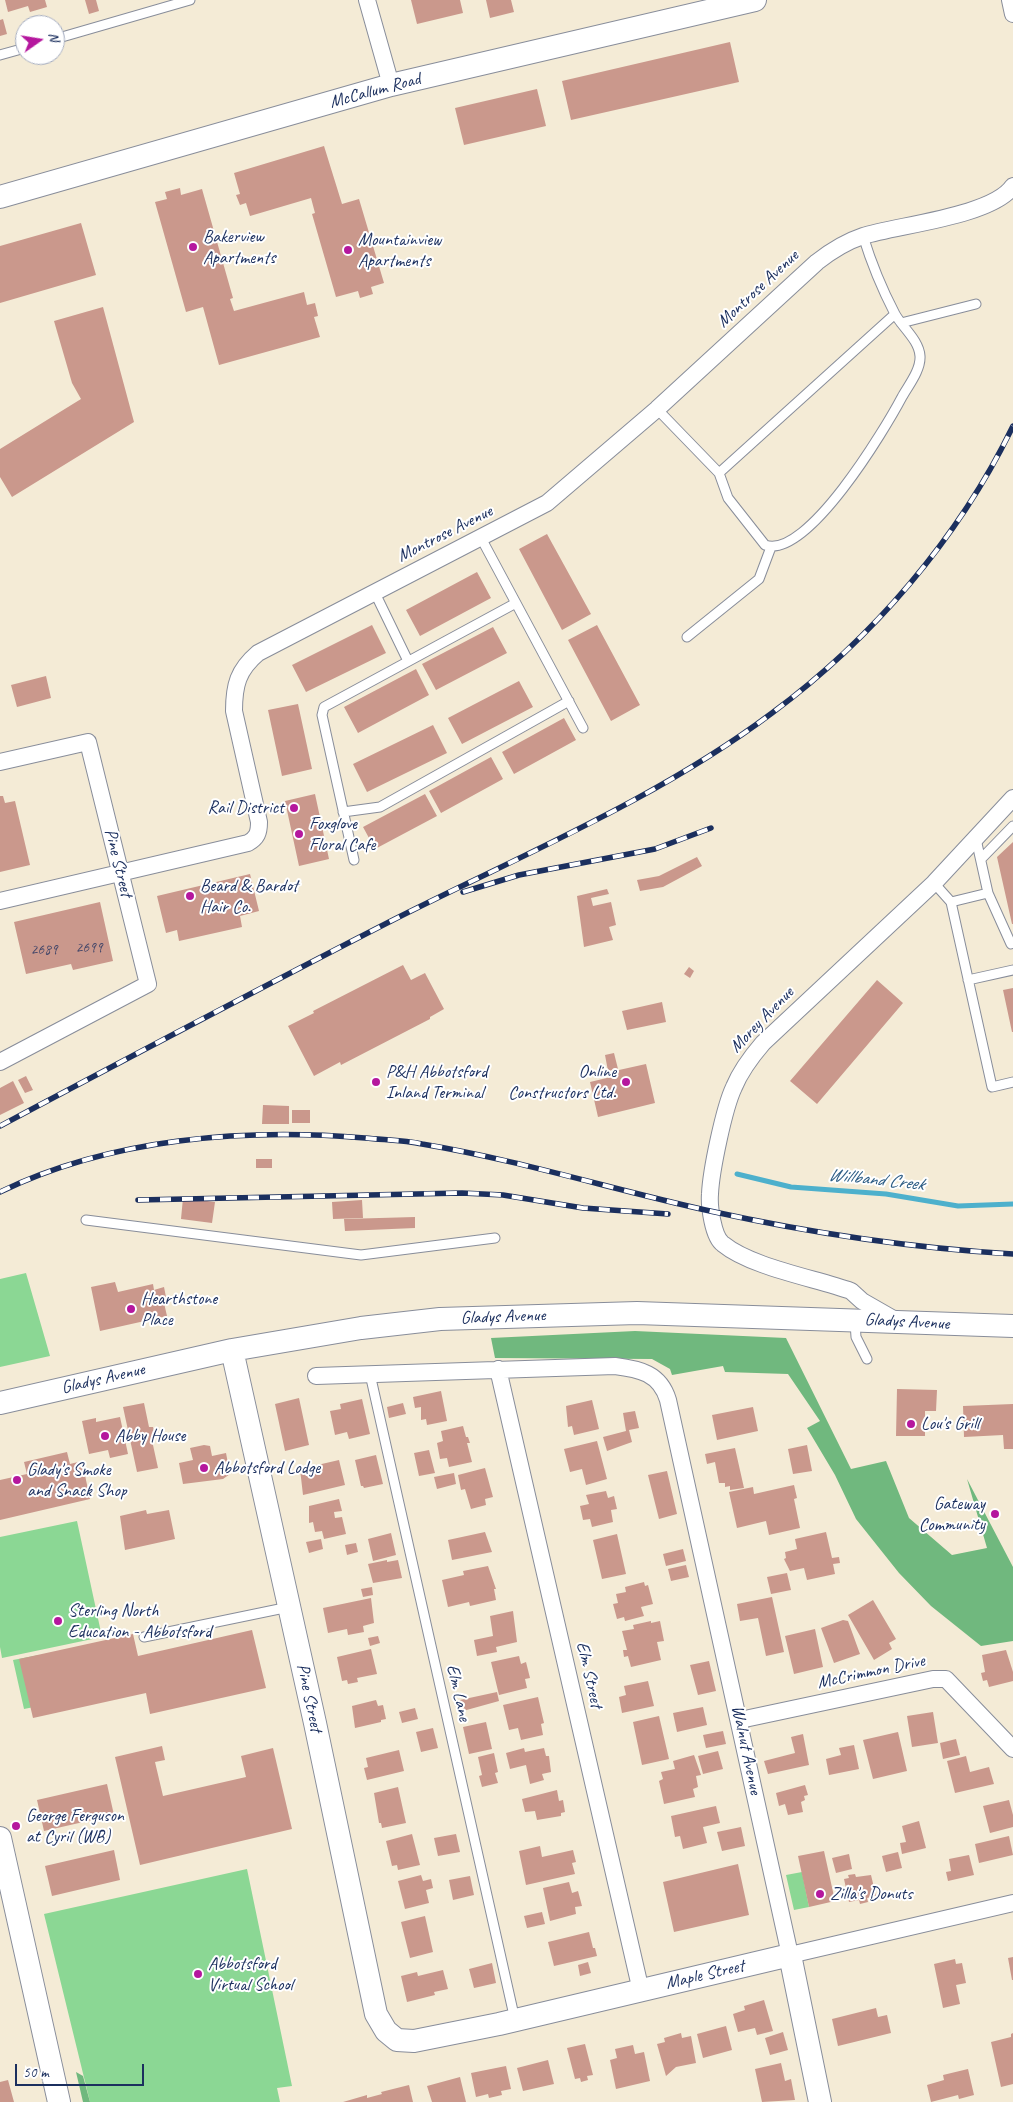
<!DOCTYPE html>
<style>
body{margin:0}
#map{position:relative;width:1013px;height:2102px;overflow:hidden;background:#f4ebd6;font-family:Caveat,sans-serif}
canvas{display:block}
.north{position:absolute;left:15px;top:15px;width:50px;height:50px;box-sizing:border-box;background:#fff;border:1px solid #a4acbf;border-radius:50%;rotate:77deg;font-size:14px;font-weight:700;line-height:20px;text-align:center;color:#1b2f5e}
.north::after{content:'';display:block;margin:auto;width:18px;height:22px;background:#b5179e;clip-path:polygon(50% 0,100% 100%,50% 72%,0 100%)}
.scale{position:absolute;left:15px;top:2064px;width:129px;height:22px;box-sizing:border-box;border:2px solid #1b2f5e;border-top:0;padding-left:6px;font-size:15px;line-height:18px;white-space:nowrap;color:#1b2f5e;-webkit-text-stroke:4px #fff;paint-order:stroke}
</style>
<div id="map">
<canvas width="1013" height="2102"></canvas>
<div class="north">N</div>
<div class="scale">50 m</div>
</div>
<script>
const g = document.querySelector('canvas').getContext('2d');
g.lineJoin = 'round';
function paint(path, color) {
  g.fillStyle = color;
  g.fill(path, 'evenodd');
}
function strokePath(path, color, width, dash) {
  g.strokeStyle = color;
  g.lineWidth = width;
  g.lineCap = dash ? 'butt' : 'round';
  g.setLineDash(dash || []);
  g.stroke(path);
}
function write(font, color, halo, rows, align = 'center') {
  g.font = font + ' Caveat,sans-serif';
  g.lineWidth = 4;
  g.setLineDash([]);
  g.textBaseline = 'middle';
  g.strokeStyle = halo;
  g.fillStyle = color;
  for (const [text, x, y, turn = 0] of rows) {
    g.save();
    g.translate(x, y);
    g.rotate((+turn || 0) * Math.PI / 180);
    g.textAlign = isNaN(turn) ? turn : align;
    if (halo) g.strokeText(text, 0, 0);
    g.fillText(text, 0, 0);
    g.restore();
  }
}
const green = new Path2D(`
 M26 1273 50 1356 0 1367V1279Z
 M77 1521 102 1637 2 1658 0 1647V1537Z
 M39 1655 49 1704 24 1709 13 1660Z
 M247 1869 292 2086 277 2088 280 2102H90L44 1914Z
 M802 1872 809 1907 794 1910 786 1875Z`);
const forest = new Path2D(`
 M635 1331 786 1338 851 1469 886 1461 909 1518 952 1555 987 1548 967 1479 1013 1567V1641L981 1646 931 1606 899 1573 856 1519 835 1475 807 1428 820 1421 788 1374 725 1372 723 1366 672 1375 670 1369 652 1359 495 1358 491 1338Z
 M76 2072 83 2076 90 2102H83Z`);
const stream = new Path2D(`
 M737 1174 791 1187 886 1194 958 1206 1013 1204`);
const building = new Path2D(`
 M5 0H45L47 7 30 12 28 6 8 12Z
 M85 0H96L99 11 89 14Z
 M411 0H460L463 13 417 24Z
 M486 0H511L514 12 490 18Z
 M3 19 7 34 0 36V20Z
 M53 19 54 25H45L44 21Z
 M730 42 739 82 571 120 562 81Z
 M537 89 546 126 464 145 455 108Z
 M324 146 342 204 359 199 384 283 371 287 373 294 360 298 358 291 336 297 312 214 315 213 311 198 250 216 246 203 240 205 236 195 240 194 234 173Z
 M180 188 181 195 202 189 233 298 230 299 234 311 304 292 307 305 315 303 318 316 314 317 320 337 219 365 203 307 186 312 155 202 167 199 165 192Z
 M81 223 96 275 0 303V246Z
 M103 307 134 422 12 497 0 477V449L81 399 72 383 54 321Z
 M547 534 591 614 562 630 519 549Z
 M477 572 491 598 420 636 406 610Z
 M372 625 386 653 306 692 292 665Z
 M597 625 640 705 611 721 568 640Z
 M493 627 507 653 436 690 422 664Z
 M416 669 429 695 358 733 344 707Z
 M46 676 51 698 17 707 11 685Z
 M519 681 533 707 462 744 448 718Z
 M298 704 312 769 282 776 268 710Z
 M564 718 576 740 514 774 502 752Z
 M433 725 447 753 367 792 353 764Z
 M491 757 503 779 441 813 429 791Z
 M315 794 329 859 299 866 285 801Z
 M425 794 437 816 375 849 363 827Z
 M0 796H3L5 803 15 801 30 865 0 872Z
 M1013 842V924H1012L997 857Z
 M697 857 702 866 663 887 640 891 637 880 659 876Z
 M250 874 259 911 240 916 242 927 179 941 177 930 166 933 157 896Z
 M607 889 609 894 591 898 593 906 611 902 616 925 609 927 613 940 584 947 577 896Z
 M100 902 113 961 73 970 71 964 26 974 14 922Z
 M403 965 411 980 425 973 444 1009 430 1017V1019L341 1065 340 1062 314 1076 288 1026 314 1013 313 1011Z
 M689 967 694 971 690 978 684 974Z
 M877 980 903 1003 817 1104 790 1081Z
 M1013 988V1032H1012L1003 990Z
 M662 1002 666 1022 627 1030 622 1011Z
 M614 1053 618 1069 608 1071 605 1055Z
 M646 1064 655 1103 598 1117 590 1082 611 1077 610 1072Z
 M26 1076 33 1090 25 1093 18 1080Z
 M13 1081 24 1103 0 1115V1088Z
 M263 1105 289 1106V1124H262Z
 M292 1110H310V1123H292Z
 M256 1159H272V1168H256Z
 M183 1198 215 1202 212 1223 181 1219Z
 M362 1200 363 1218 333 1219 332 1202Z
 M415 1217V1228L345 1231 344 1219Z
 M115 1282 118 1292 153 1284 154 1290 164 1287 167 1302 164 1303 167 1316 100 1331 91 1287Z
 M897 1389 937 1390 936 1411H925V1436H896Z
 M441 1391 447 1421 427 1425 426 1419 421 1420V1407L415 1408 413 1397Z
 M299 1398 309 1445 285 1451 275 1404Z
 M362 1399 370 1434 349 1439 347 1432 335 1435 330 1411 341 1409 340 1404Z
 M592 1400 599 1429 574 1435 572 1426 568 1427 566 1406Z
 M144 1403 149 1427H153L155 1435 151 1436 158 1468 137 1472 123 1407Z
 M403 1403 406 1414 389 1418 387 1407Z
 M1013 1404V1449H1004L1003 1435 964 1437 963 1406Z
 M753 1407 758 1431 717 1440 712 1415Z
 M635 1411 639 1428 629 1430 632 1442 607 1451 603 1437 626 1431 623 1413Z
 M120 1417 128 1454 110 1458 108 1450 89 1454 82 1421 96 1418V1422Z
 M463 1426 466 1437H468L470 1443H467L472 1462 449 1467 447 1458 440 1459 437 1443 443 1441 441 1431Z
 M597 1441 607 1479 586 1485 582 1469 570 1472 564 1449Z
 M204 1445 210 1446 212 1456 226 1453 230 1474 223 1479 183 1484 179 1463 193 1460 190 1448Z
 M807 1445 812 1471 793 1474 788 1449Z
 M735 1448 744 1488 730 1490V1486L725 1487V1483H719L715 1462 707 1464 705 1454Z
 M429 1450 435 1473 419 1476 414 1453Z
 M67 1452 70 1464 82 1461 90 1499 0 1520V1480L27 1474 24 1462Z
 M376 1455 383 1484 364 1488 363 1486H361L355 1460Z
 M339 1460 345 1485 303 1495 300 1469Z
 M485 1468 493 1497 485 1499 486 1505 471 1509 465 1489 461 1490 458 1475Z
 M667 1471 677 1514 659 1519 648 1475Z
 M454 1473 456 1484 437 1489 434 1477Z
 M794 1485 797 1498 794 1499 800 1528 769 1535 766 1521 737 1528 729 1492 753 1487 754 1494Z
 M606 1491 608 1498 614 1496 617 1509 611 1510 613 1522 592 1527 590 1519 583 1520 580 1506 589 1504 586 1495Z
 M339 1499 342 1511 334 1512 335 1518 342 1517 346 1534 324 1539 322 1531 315 1532 313 1522 309 1523V1506Z
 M146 1510 147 1514 169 1510 175 1539 125 1550 120 1516Z
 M485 1532 492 1552 452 1560 448 1540Z
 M826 1532 832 1558 839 1557 840 1563 833 1564 835 1574 807 1580 804 1568 790 1571 784 1559 786 1558 785 1552 797 1549 795 1539Z
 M391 1533 396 1555 373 1561 368 1539Z
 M617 1534 626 1574 602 1579 593 1540Z
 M321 1539 323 1549 309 1553 306 1542Z
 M356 1543 358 1552 347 1555 345 1545Z
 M683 1549 686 1561 666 1566 663 1554Z
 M387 1560V1562L398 1560 402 1578 373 1583 368 1564Z
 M686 1565 689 1577 671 1581 668 1569Z
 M488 1566 496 1589H494L496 1600 470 1606 469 1602 448 1607 442 1580 464 1575 463 1571Z
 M787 1573 791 1590 771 1594 767 1577Z
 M644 1582 645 1586 648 1585 653 1604 641 1607 644 1616 625 1621 624 1617 617 1619 613 1604 618 1603 616 1594 626 1592 625 1587Z
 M372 1587 373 1595 363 1597 361 1589Z
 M772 1597 784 1652 766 1656 758 1618 740 1621 737 1604Z
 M371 1598 374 1623 363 1626 364 1632 348 1635 347 1629 328 1633 323 1608Z
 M873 1600 896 1639 889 1643 892 1649 874 1660 848 1615Z
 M513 1611 517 1642 496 1647 497 1652 477 1656 474 1640 493 1636 490 1616Z
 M843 1620 848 1621 860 1654 834 1663 821 1628Z
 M651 1621V1623L660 1621 664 1641 657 1642 661 1660 631 1667 628 1656 624 1657 623 1650H627L622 1631 634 1629 633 1625Z
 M815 1629 823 1667 794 1674 785 1636Z
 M252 1630 266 1688 150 1714 146 1693 33 1718 19 1659 133 1634 138 1656Z
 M378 1636 380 1643 370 1646 368 1638Z
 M371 1649 377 1674 357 1678 358 1682 348 1684 347 1680 342 1681 337 1657Z
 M1006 1650 1013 1672V1681L989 1687 987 1680 983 1681 981 1673 985 1672 982 1655Z
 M519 1656 521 1664 526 1662 530 1678 525 1679 527 1688 499 1695 491 1662Z
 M709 1661 716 1691 698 1695 690 1665Z
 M648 1681 654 1706 622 1713 619 1697 626 1695 624 1686Z
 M497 1692 499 1701 463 1711 460 1700Z
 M538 1697 544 1723 541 1724 543 1735 521 1740 518 1728 509 1730 503 1705Z
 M376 1700 378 1706 383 1705 386 1719 381 1720V1722L355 1728 352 1706Z
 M703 1707 707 1725 677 1732 673 1713Z
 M415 1708 418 1719 402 1723 399 1712Z
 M933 1712 938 1743 912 1747 907 1716Z
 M659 1716 669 1759 642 1765 633 1722Z
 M486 1722 492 1749 469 1754 463 1727Z
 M433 1728 438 1748 421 1752 416 1732Z
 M723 1731 726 1744 706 1748 703 1735Z
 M898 1732 907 1771 873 1779 863 1740Z
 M803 1734 809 1765 768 1774 764 1761 795 1753 791 1737Z
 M956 1739 960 1755 943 1759 940 1743Z
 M854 1745 859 1769 829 1775 826 1759 841 1755 839 1748Z
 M162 1746 165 1760 155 1762 163 1796 246 1777 241 1756 273 1748 292 1829 140 1865 115 1757Z
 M524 1748 525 1752 544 1748 546 1756H549L551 1772 542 1774 544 1780 530 1784 526 1765 510 1769 506 1753Z
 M399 1750 404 1771 367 1780 364 1768 368 1767 366 1758Z
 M718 1751 723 1769 703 1774 698 1756Z
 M494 1753 498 1772 495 1773 498 1783 482 1787 479 1776 482 1775 478 1757Z
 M694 1755 701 1775 696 1776 698 1787 693 1789 695 1797 664 1804 659 1781 663 1779 661 1772 675 1769 673 1761Z
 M966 1756 970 1772 989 1767 994 1784 955 1793 947 1761Z
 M107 1784 114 1815 44 1831 37 1800Z
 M805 1785 808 1795 804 1796 805 1800 801 1802 803 1812 788 1815 785 1804 779 1806 776 1793Z
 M398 1787 406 1823 382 1828 381 1823H379L374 1793Z
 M557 1790 559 1801 563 1800 565 1812 561 1813V1816L537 1820 535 1811 525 1812 522 1799Z
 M1009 1800 1013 1815V1827L990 1833 983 1806Z
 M716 1806 720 1823 703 1827 707 1843 683 1849 680 1836 675 1837 671 1816Z
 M919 1821 926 1848 902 1854 900 1843 906 1842 902 1826Z
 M741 1827 745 1846 722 1851 717 1832Z
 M412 1834 420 1865 398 1870 397 1865 392 1866 386 1841Z
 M456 1834 460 1852 438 1856 434 1838Z
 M1009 1836 1013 1855 979 1863 975 1844Z
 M540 1846 542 1857 573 1850 576 1862 572 1863 575 1874 526 1885 519 1851Z
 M114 1850 120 1880 52 1896 45 1866Z
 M824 1851 835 1901 809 1907 798 1856Z
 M898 1852 902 1868 886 1872 882 1856Z
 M849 1854 852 1869 836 1873 832 1858Z
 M969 1855 974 1875 948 1881 946 1872 951 1871 949 1859Z
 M738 1864 749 1915 674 1932 663 1882Z
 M855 1874 856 1877 871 1875 876 1896 867 1898 868 1902 860 1904 859 1900 849 1902 844 1879 849 1878 848 1875Z
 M421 1875 423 1881 431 1879 433 1888 426 1890 429 1903 405 1909 398 1881Z
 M470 1876 474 1895 453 1900 449 1880Z
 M569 1882 572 1893 578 1891 582 1906 575 1907 576 1914 550 1921 543 1888Z
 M542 1912 545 1924 527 1928 524 1916Z
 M425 1916 433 1952 410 1958 401 1922Z
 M589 1932 593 1948H595L597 1956 554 1966 548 1942Z
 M1013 1957V1980H1012L1008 1958Z
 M955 1959 956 1964 962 1963 966 1983 956 1985 960 2004 943 2008 934 1964Z
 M588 1962 591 1973 580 1976 578 1965Z
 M492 1963 496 1983 474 1988 469 1969Z
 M443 1970 448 1989 434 1992 435 1995 407 2002 401 1976 417 1972 418 1976Z
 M764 2000 773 2031 757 2035 755 2028 738 2032 733 2014 745 2010 744 2006Z
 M876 2008 878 2017 887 2015 891 2033 838 2046 832 2019Z
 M726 2026 732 2050 703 2058 697 2034Z
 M783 2032 788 2050 770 2055 765 2038Z
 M681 2033 682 2038 691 2036 696 2063 676 2067 666 2076 657 2044 665 2042 664 2038Z
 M1013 2033V2084L1001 2087 991 2042 1011 2037V2034Z
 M585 2044 593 2075 587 2076 588 2080 581 2082 580 2078 575 2079 567 2048Z
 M633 2045 635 2054 644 2052 650 2081 616 2089 610 2060 617 2058 615 2049Z
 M548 2060 554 2084 523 2091 517 2068Z
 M781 2063 785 2081 791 2079 795 2100 762 2102 755 2069Z
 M506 2066 511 2089 501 2091 502 2095 489 2098 488 2094 476 2097 471 2073Z
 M968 2069 974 2095 959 2099 958 2095 931 2102 927 2085 944 2080 943 2075Z
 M460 2077 466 2102H432L427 2086Z
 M8 2080 14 2102H0V2082Z
 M409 2085 413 2102H343L367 2095V2098L382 2094 381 2092Z`);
const lane = new Path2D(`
 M55 39 190 0
 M0 55 25 48
 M901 323 976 304
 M657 409 719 473 728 498 765 545C807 560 885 429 902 397 908 386 921 370 920 356 919 340 902 327 895 314 882 289 871 262 863 236
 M719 473 895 314
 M481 538 583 728
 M375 593 408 661
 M687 637 759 579 771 547
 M343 812 380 807 569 701
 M976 839 988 893 1011 944 1013 943
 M981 859 1013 826
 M354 860 322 715 324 707 516 603
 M934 883 951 902 992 1087 1013 1082
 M951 902 988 893
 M968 980 1013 970
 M86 1220 361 1255 495 1238
 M855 1322 856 1337 867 1359
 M370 1374 515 2020
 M144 1637 289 1607`);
const street = new Path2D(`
 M367 0 391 85
 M1010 0 1013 14
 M0 762 88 742 148 984 0 1062
 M0 901 248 843C257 838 259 833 259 822L234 711C234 685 238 670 258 653L547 503 657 409 817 262C831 251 845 242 863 236 898 225 993 216 1013 186
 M897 1321 862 1301 851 1291C814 1278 751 1267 723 1244 713 1237 709 1206 710 1194 711 1171 724 1108 734 1087 741 1070 751 1057 763 1043L934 883 1013 798
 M498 1369 641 1991
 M316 1376 615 1366C639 1369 660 1373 668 1400L790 1955 1013 1903
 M740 1720 933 1679H946L1013 1749`);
const secondary = new Path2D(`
 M0 197 391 85 755 0
 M232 1350 315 1723 376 2014 386 2031 397 2040 414 2041 499 2024 790 1955 820 2102
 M0 1403 232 1350 361 1328 440 1319 637 1313 1013 1326
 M0 1838 59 2102`);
const rail = new Path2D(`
 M463 892 519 875 655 849 711 828
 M0 1126C130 1057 260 988 391 921 519 856 656 800 772 713 872 639 959 538 1013 426
 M0 1192C111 1138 244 1128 365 1138 384 1140 404 1140 422 1144 519 1160 614 1190 710 1211 810 1233 911 1248 1013 1254
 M138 1200 462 1193 503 1195 583 1208 668 1214`);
const markers = [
 [193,247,5,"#b5179e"],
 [348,250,5,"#b5179e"],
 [294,808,5,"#b5179e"],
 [299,834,5,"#b5179e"],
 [190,896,5,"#b5179e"],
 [376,1082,5,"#b5179e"],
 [626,1082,5,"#b5179e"],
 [131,1309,5,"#b5179e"],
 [911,1424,5,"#b5179e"],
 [105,1436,5,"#b5179e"],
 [204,1468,5,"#b5179e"],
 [17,1480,5,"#b5179e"],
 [995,1514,5,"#b5179e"],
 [58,1621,5,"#b5179e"],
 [16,1826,5,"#b5179e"],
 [820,1894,5,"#b5179e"],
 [198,1974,5,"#b5179e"]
];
const numberNames = [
 ["2699",89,948],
 ["2689",44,950]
];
const streetNames = [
 ["McCallum Road",375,91,-15],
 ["Montrose Avenue",758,289,-43],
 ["Montrose Avenue",445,534,-27],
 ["Pine Street",118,863,76],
 ["Morey Avenue",762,1020,-46],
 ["Gladys Avenue",503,1317,-2],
 ["Gladys Avenue",907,1322,3],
 ["Gladys Avenue",103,1379,-13],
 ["McCrimmon Drive",871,1672,-12],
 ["Elm Street",589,1675,77],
 ["Elm Lane",458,1693,77],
 ["Pine Street",309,1698,78],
 ["Walnut Avenue",746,1750,78],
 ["Maple Street",705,1975,-13]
];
const poiNames = [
 ["Bakerview",203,237],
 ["Apartments",203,258],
 ["Mountainview",358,240],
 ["Apartments",358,261],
 ["Rail District",284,808,"right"],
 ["Foxglove",309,824],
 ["Floral Cafe",309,845],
 ["Beard & Bardot",200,886],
 ["Hair Co.",200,907],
 ["P&H Abbotsford",386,1072],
 ["Inland Terminal",386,1093],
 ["Online",616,1072,"right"],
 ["Constructors Ltd.",616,1093,"right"],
 ["Hearthstone",141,1299],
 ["Place",141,1320],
 ["Lou's Grill",921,1424],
 ["Abby House",115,1436],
 ["Abbotsford Lodge",214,1468],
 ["Glady's Smoke",27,1470],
 ["and Snack Shop",27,1491],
 ["Gateway",985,1504,"right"],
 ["Community",985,1525,"right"],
 ["Sterling North",68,1611],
 ["Education - Abbotsford",68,1632],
 ["George Ferguson",26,1816],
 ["at Cyril (WB)",26,1837],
 ["Zilla's Donuts",830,1894],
 ["Abbotsford",208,1964],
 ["Virtual School",208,1985]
];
const waterNames = [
 ["Willband Creek",876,1180,6]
];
paint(green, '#8bd794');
paint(forest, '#70b87e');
strokePath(stream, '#4db0cc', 5);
paint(building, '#ca988c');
strokePath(lane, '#888d9a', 11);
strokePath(street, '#888d9a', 18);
strokePath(secondary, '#888d9a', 24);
strokePath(lane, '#fff', 9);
strokePath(street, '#fff', 16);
strokePath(secondary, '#fff', 22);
strokePath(rail, '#1b2f5e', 5.5);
strokePath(rail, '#fff', 4, [11]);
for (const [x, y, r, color] of markers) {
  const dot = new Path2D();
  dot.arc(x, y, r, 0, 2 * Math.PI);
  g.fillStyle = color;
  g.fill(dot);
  strokePath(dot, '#fff', 2);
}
write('15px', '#47496a', null, numberNames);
write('18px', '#1b2f5e', '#fff', streetNames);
write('18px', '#1b2f5e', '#fff', poiNames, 'left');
write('italic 19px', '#2c5c84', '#fff', waterNames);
</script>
